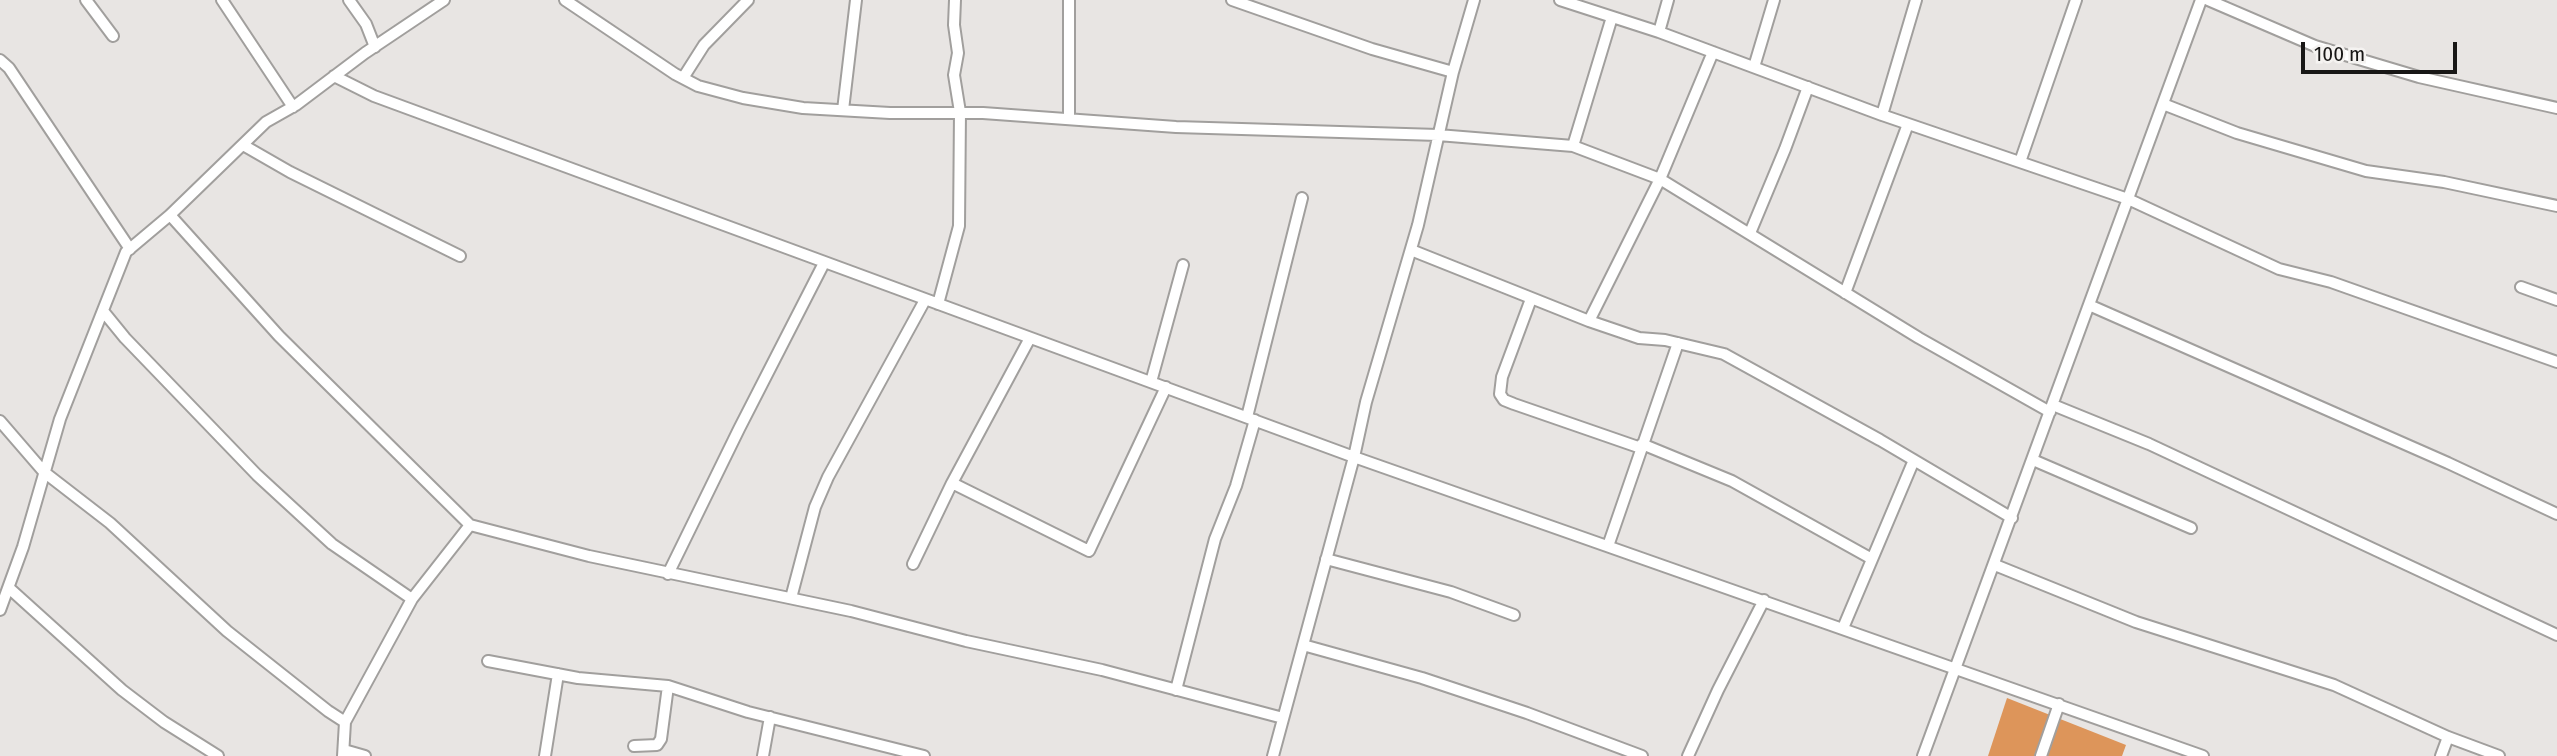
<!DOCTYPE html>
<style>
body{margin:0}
#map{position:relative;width:2557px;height:756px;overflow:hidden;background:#e8e5e3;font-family:"Fira Sans Condensed",sans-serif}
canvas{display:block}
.scale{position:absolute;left:2301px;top:42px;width:156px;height:32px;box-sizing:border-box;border:4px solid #181716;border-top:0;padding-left:9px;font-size:21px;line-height:24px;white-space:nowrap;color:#181716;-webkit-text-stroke:5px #f5f3f1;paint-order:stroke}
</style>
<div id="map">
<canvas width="2557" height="756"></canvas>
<div class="scale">100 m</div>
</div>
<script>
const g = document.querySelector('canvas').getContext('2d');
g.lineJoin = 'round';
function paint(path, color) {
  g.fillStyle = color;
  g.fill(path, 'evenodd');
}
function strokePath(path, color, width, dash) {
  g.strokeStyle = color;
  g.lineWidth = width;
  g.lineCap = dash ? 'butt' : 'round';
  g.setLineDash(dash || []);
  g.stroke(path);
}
const forest = new Path2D(`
 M2007 698 2126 745 2122 756H1988Z`);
const street = new Path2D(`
 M86 0 113 36
 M222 0 293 107
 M349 0 366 24 375 47
 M565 0 675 74 698 86 743 98 803 108 890 113H983L1176 127 1438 135 1573 146 1660 179 1919 338 2050 412
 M1069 0V119
 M1232 0 1372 49 1453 72
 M1560 0 1659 32 1882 115 2128 199 2279 269 2331 282 2557 362
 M2208 0 2315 46 2419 77 2557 108
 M1659 32 1668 0
 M0 60 9 68 130 249
 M1754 67 1774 0
 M334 76 374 96 1354 457 2203 756
 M683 78 704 45 748 0
 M2163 104 2237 133 2366 171 2444 182 2557 206
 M843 110 856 0
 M1882 115 1916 0
 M243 145 290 172 460 256
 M1573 146 1612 17
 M2020 162 2076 0
 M170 215 279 336 470 525 589 556 851 611 966 641 1102 670 1283 718
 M1750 233 1785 149 1808 87
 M1411 250 1589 321 1639 338 1665 340 1724 354 1880 440 2012 518
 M2521 287 2557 300
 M1845 293 1908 124
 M1531 299 1502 377 1500 394 1504 400 1514 404 1641 448
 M938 304 959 226 960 112 954 75 958 53 954 25 955 0
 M2089 305 2448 463 2557 514
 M103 311 125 338 257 475 332 544 412 599 470 525
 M1589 321 1660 179 1713 52
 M1151 382 1183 265
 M2053 405 2149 444 2557 635
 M1247 417 1302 198
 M0 421 44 472 110 523 227 631 328 711 345 722
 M1642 444 1732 481 1872 559
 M2033 460 2191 528
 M952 483 1089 551 1166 387
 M1608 546 1678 343
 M1326 559 1451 592 1514 615
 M913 564 952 483 1030 338
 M1995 565 2136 622 2334 685 2448 737 2499 756
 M668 574 739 429 824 263
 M9 588 122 690 164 722 218 756
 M791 598 815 507 828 477 925 300
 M0 610 23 547 60 419 126 252 170 215 266 122 296 105 365 53 444 0
 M1843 628 1914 460
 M1303 645 1422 678 1527 713 1642 756
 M488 661 578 678 668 686 748 712 924 756
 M1176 690 1215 539 1236 486 1255 420
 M634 746 657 745 661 739 668 686
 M344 750 365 756
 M343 756 345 722 412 599
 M545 756 558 674
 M763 756 770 717
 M1273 756 1354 457 1366 402 1418 225 1453 72 1474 0
 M1688 756 1718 690 1764 600
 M1923 756 2201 0
 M2041 756 2059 704
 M2441 756 2448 737`);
paint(forest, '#dd955a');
strokePath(street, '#a19f9d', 14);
strokePath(street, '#fff', 10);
</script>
